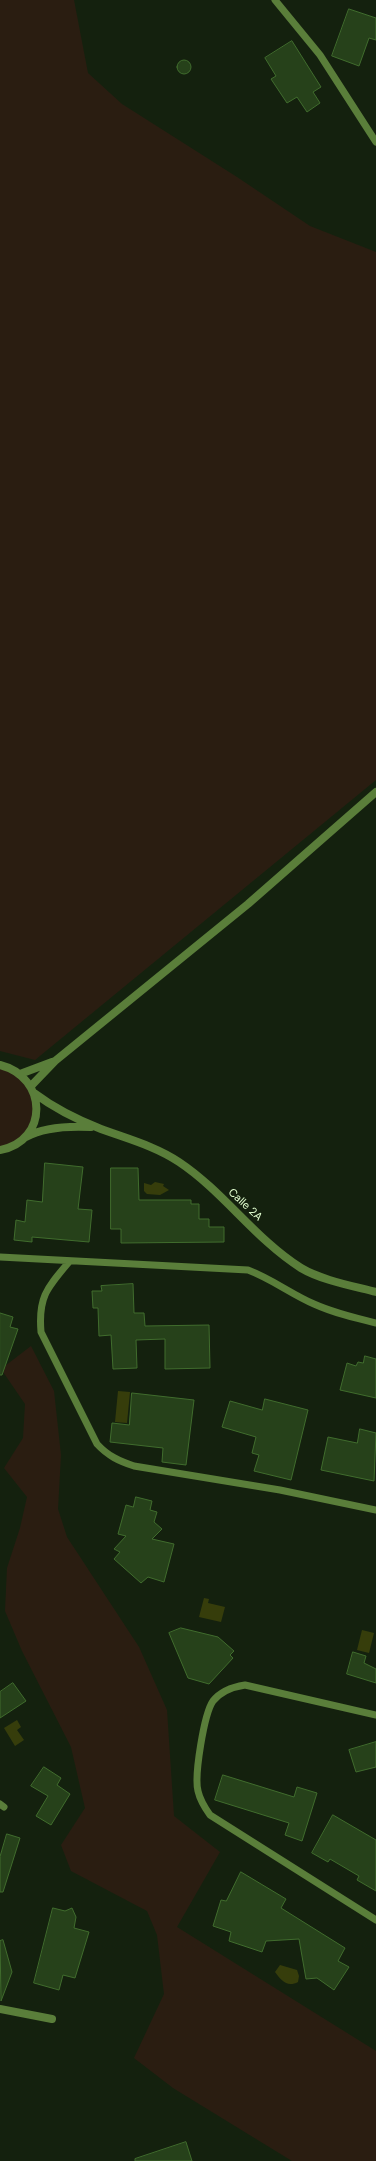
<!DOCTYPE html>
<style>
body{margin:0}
canvas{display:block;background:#14210e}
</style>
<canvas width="376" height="2161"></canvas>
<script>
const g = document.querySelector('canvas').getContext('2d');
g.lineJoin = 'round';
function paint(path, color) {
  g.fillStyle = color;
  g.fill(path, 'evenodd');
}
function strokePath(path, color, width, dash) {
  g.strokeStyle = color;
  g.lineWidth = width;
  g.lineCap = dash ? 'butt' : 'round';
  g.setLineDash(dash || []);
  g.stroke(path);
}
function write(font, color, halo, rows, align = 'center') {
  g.font = font + ' "DM Sans",sans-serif';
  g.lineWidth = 4;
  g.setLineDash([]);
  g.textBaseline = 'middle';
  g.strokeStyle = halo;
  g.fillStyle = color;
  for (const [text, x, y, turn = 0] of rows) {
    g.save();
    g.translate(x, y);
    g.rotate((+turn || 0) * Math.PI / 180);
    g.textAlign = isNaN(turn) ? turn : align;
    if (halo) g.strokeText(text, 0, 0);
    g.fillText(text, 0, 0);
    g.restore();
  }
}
const green = new Path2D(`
 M0 0H74L88 73 122 104 237 177 310 226 376 252V780L35 1060 0 1051Z
 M0 1065 20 1074 37 1105 24 1138 0 1150Z
 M31 1346 54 1391 61 1455 58 1509 67 1537 139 1647 167 1710 174 1816 220 1852 177 1927 376 2051V2161H292L173 2088 134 2058 164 1994 157 1935 147 1911 71 1871 61 1845 85 1808 71 1747 22 1651 5 1611 7 1568 20 1528 27 1497 4 1468 23 1438 25 1404 1 1369Z`);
const water = new Path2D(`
 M155 1182 164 1184 163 1186 169 1190 160 1195 147 1194 144 1191V1183L151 1185Z
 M118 1391 130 1392 127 1423 115 1422Z
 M204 1598 209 1599 208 1603 225 1607 221 1622 199 1617Z
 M362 1630 374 1633 369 1653 357 1650Z
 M17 1720 21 1727 17 1730 24 1740 15 1746 4 1728Z
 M280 1965 297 1970 299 1976 298 1982C287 1988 281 1980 275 1972Z`);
const building = new Path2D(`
 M349 9 376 18V40L369 38 359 66 332 56Z
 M292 41 321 87 313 92 320 103 307 112 297 97 287 103 271 79 276 76 265 58Z
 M177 67a7 7 0 1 1 14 0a7 7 0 1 1-14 0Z
 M45 1163 83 1167 78 1209 92 1210 89 1242 32 1237V1242L14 1240 16 1220 25 1222 27 1200 42 1202Z
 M111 1168H138L139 1200H191V1204H199V1219H209V1227H224V1242L121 1243V1229H111Z
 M133 1284 134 1313H144L145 1326 209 1325 210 1368 165 1369V1339L136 1340 137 1368 113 1369 111 1335 99 1336 98 1308H93L92 1291H102L101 1286Z
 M0 1313 13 1317 10 1327 18 1329 2 1375H0Z
 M365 1356 376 1359V1398L340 1390 347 1363 356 1366 358 1362 363 1363Z
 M132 1393 194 1400 186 1465 162 1462 163 1448 110 1442 112 1423 129 1425Z
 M265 1399 308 1410 291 1480 254 1471 259 1455 252 1453 256 1437 222 1427 230 1401 262 1410Z
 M360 1429 376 1433 374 1481 321 1470 328 1437 357 1443Z
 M136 1497 152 1501 150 1510 157 1512 154 1522 162 1529 152 1539 174 1544 164 1582 148 1577 141 1583 114 1559 120 1552 114 1549 126 1536 118 1534 126 1505 133 1507Z
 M181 1628 218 1637 234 1651 230 1655 233 1658 209 1684 188 1678 169 1633Z
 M353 1652 366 1656 364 1663 376 1669V1683L347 1674Z
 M13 1683 26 1701 0 1718V1692Z
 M376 1742V1767L356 1772 349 1750Z
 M44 1767 61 1778 57 1785 70 1794 51 1825 36 1816 48 1796 31 1786Z
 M223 1775 294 1797 297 1787 317 1793 302 1841 285 1835 289 1823 215 1800Z
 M333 1815 376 1840V1891L357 1880 359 1876 330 1859 328 1862 312 1853Z
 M7 1834 20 1838 3 1892H0V1857Z
 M241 1872 286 1899 281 1908 345 1948 338 1961 349 1967 334 1990 317 1978 306 1979 299 1939 266 1941 262 1952 229 1941 231 1932 213 1926 221 1900 226 1901Z
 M53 1908 65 1911 72 1908 76 1917 74 1928 89 1932 75 1978 63 1975 59 1990 34 1983Z
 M3 1940 12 1972 1 2001 0 1941Z
 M186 2142 192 2161H135V2159Z`);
const lane = new Path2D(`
 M275 0 320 55 376 142
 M0 1257 248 1270C272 1279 291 1294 314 1304 334 1313 355 1318 376 1323
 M69 1262C47 1288 38 1297 41 1332L97 1444C108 1456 119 1461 134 1466L280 1490 376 1510
 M376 1715 245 1685C232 1687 221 1691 213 1701 204 1714 194 1776 198 1791 200 1800 205 1808 210 1815L376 1920
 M0 1804 4 1807`);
const street = new Path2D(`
 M0 1065C48 1077 49 1141 0 1150
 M20 1074 52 1062
 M31 1086 55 1061 248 904 376 792
 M34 1093C54 1108 78 1120 101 1129 128 1139 155 1146 179 1162 224 1192 255 1239 301 1268 321 1280 353 1286 376 1292
 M26 1137C44 1127 71 1126 91 1127
 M0 2009 52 2019`);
const streetNames = [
 ["Calle 2A",245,1205,43]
];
paint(green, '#2a1d11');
paint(water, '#363d0b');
paint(building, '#26411a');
strokePath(building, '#406c2d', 1);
strokePath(lane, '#5a7e3a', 7);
strokePath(street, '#5a7e3a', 8);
write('11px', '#e1fecf', '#14210e', streetNames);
</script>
